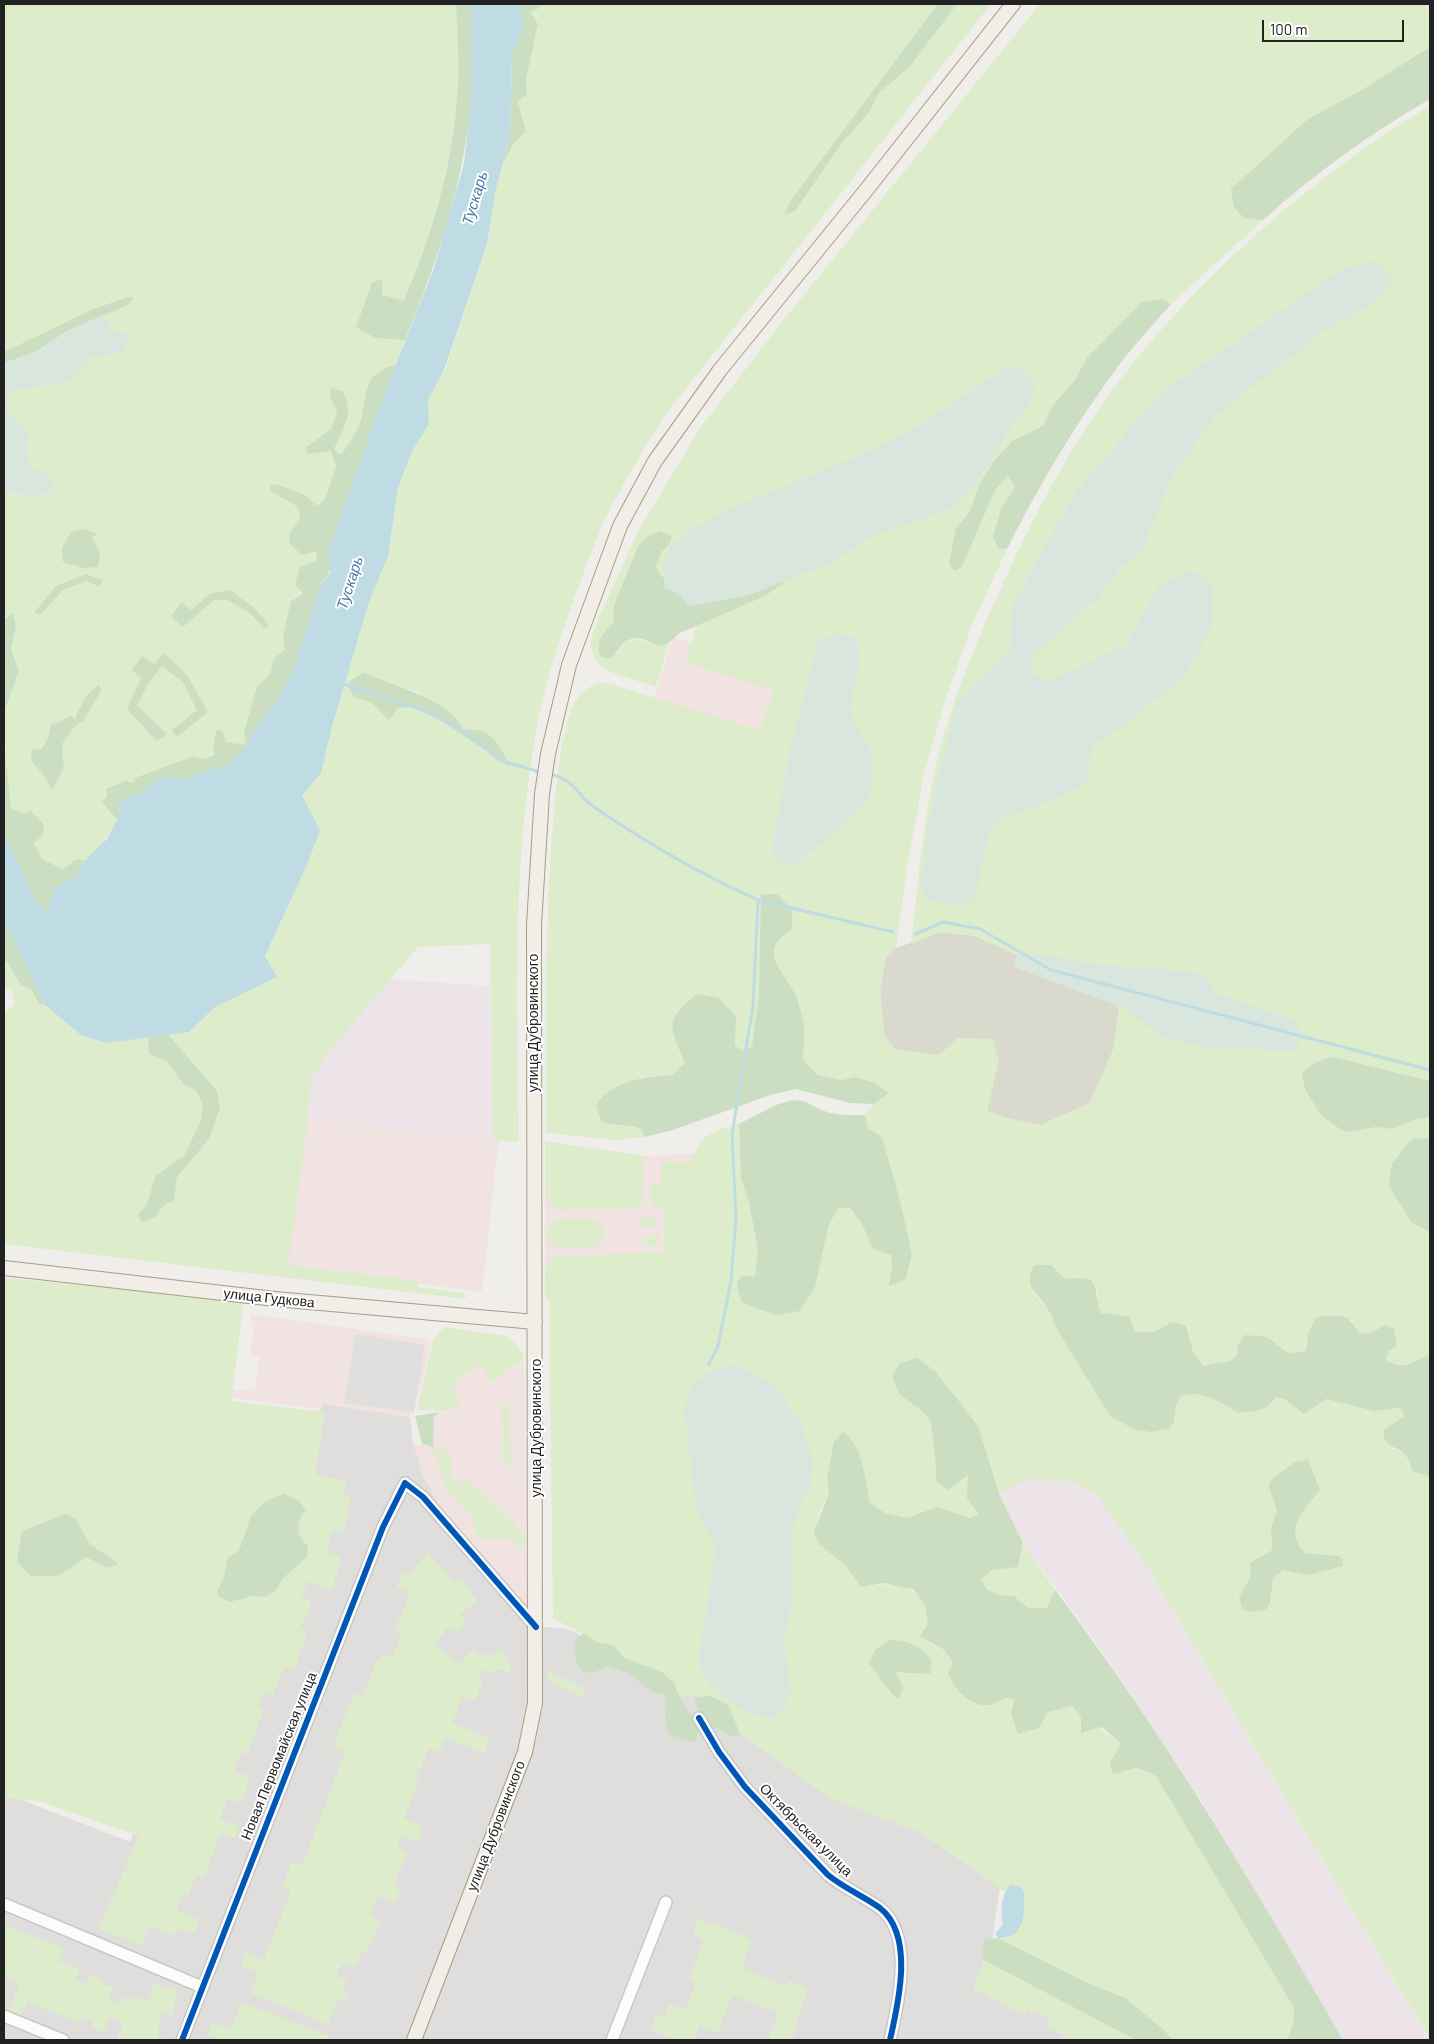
<!DOCTYPE html>
<meta charset="utf-8">
<style>
body{margin:0}
#map{position:relative;width:1434px;height:2044px;overflow:hidden;background:#f0eeeb;font-family:Barlow,sans-serif}
canvas{display:block}
.frame{position:absolute;inset:0;border:5px solid #222;pointer-events:none}
.scale{position:absolute;left:1262px;top:20px;width:142px;height:22px;box-sizing:border-box;border:2px solid #222;border-top:0;padding-left:6px;font-size:15px;line-height:18px;white-space:nowrap;color:#222;-webkit-text-stroke:4px #fff;paint-order:stroke}
</style>
<div id="map">
<canvas width="1434" height="2044"></canvas>
<div class="frame"></div>
<div class="scale">100 m</div>
</div>
<script>
const g = document.querySelector('canvas').getContext('2d');
g.lineJoin = 'round';
function paint(path, color) {
  g.fillStyle = color;
  g.fill(path, 'evenodd');
}
function strokePath(path, color, width, dash) {
  g.strokeStyle = color;
  g.lineWidth = width;
  g.lineCap = dash ? 'butt' : 'round';
  g.setLineDash(dash || []);
  g.stroke(path);
}
function write(font, color, halo, rows, align = 'center') {
  g.font = font + ' Barlow,sans-serif';
  g.lineWidth = 4;
  g.setLineDash([]);
  g.textBaseline = 'middle';
  g.strokeStyle = halo;
  g.fillStyle = color;
  for (const [text, x, y, turn = 0] of rows) {
    g.save();
    g.translate(x, y);
    g.rotate((+turn || 0) * Math.PI / 180);
    g.textAlign = isNaN(turn) ? turn : align;
    if (halo) g.strokeText(text, 0, 0);
    g.fillText(text, 0, 0);
    g.restore();
  }
}
const residential = new Path2D(`
 M324 1403 410 1417 413 1444 535 1626 568 1629 688 1689 919 1828 1000 1888 992 1940 1136 2040H4V1793L130 1842 239 1538Z`);
const commercial = new Path2D(`
 M673 637 782 671 755 757 646 724Z
 M303 1118 499 1138 482 1292 283 1266Z
 M545 1141 643 1156 722 1153 723 1286 545 1298Z
 M251 1314 431 1340 421 1388 412 1404 410 1417 324 1404 320 1409 231 1398 232 1389 255 1391 259 1357 250 1356 254 1322H251Z
 M524 1356 526 1538 527 1617 451 1530 422 1473 413 1444 433 1447 434 1417 439 1412 450 1411 452 1388 455 1381 480 1365 492 1382 522 1361Z`);
const industrial = new Path2D(`
 M389 979 490 986 493 1140 303 1118 311 1079 328 1053Z
 M1027 1479 1072 1482 1098 1495 1145 1564 1429 2040H1343L1204 1805 1104 1654 1023 1543 999 1494Z`);
const construction = new Path2D(`
 M941 932 975 936 1089 986 1119 1008 1114 1048 1090 1103 1041 1125 1010 1119 987 1112 894 1049 884 1035 880 990 886 957 896 948Z`);
const grass = new Path2D(`
 M4 4H456C457 35 460 68 457 99 452 167 431 237 404 300L382 295 375 338 405 340 396 365C357 373 370 403 358 428 354 437 347 446 341 455L334 449 348 420 342 391 331 389 330 396 337 411 331 429 305 448 308 454 331 451 336 466 325 498 317 506 271 491 298 507 300 521 290 532 317 551C317 570 306 590 291 601L283 636 285 650 274 658 270 675 257 686 246 746 226 742 215 755 134 783 107 796 102 802 117 820C111 832 98 855 84 860 73 863 73 861 63 869L42 859 34 844 44 833 25 814 11 808 6 781 4 712 19 671 11 649 16 627 13 614 4 618V488L23 498 33 469 27 452 29 433 4 409V399L17 390 66 383 89 358 122 353 110 329 108 320 101 316 128 305 126 297 91 310 4 352ZM72 715 75 726 62 744 64 768 52 790 45 777 31 761 48 738 51 724 60 722Z
 M541 4H991L665 415C643 450 621 486 603 524 595 541 589 559 582 577 563 628 544 682 535 737 512 871 517 1007 519 1142L493 1140 490 944 418 947 328 1053 311 1079 304 1150 288 1265 420 1281 418 1287 464 1293 466 1299 4 1244V1012L14 1005 12 989 4 991V961L7 962 21 985 31 991 39 1004H44L82 1036 107 1043 148 1037 149 1054 167 1061 183 1084 196 1091 203 1105 201 1120 184 1156 155 1176 147 1205 155 1217 165 1204 174 1201 177 1177 209 1139 217 1091 167 1033 189 1032 215 1007 277 977 265 957 307 865 302 796 321 773 333 723 369 602 388 556 398 488 411 453 429 424 428 400 445 370 487 244 496 189 503 163 514 143 526 131 518 102 527 94 526 79 538 24 530 12 540 8ZM406 689 417 691 510 766 419 706 398 708 389 719 372 703Z
 M1040 4H1430V47L1360 91 1244 218 1263 220 1171 304 1163 299 1086 359 1075 380 1053 405 1043 426 1012 441 981 481 969 513 956 528 962 567 995 490 1009 475 1015 487 1001 509 998 548 1007 549 973 622 946 698 925 769 907 868 896 948 886 957 880 990 884 1035 894 1049 939 1055 957 1038 993 1039 999 1062 987 1111 1010 1119 1041 1125 1090 1103 1114 1048 1119 1008 1089 986 975 936 941 932 911 944C918 886 922 827 935 770 950 704 977 639 1006 577 1028 529 1052 481 1081 436 1163 307 1299 184 1430 106V1081L1334 1057C1321 1058 1311 1064 1302 1073L1305 1090 1321 1115 1341 1130 1349 1132 1376 1127 1392 1129 1416 1119 1430 1117V1139C1403 1138 1410 1148 1392 1163L1412 1223 1430 1232V1356L1426 1355C1413 1364 1400 1370 1386 1360L1389 1350 1385 1325 1370 1333 1361 1334 1352 1320 1308 1333 1306 1351 1288 1353 1267 1337 1237 1346V1355L1230 1361 1203 1366 1193 1351 1186 1326C1168 1317 1167 1328 1152 1332 1147 1333 1140 1332 1135 1332L1129 1316 1101 1313 1097 1305V1287L1083 1277 1065 1279 1031 1291 1049 1310 1055 1326 1110 1416 1174 1422 1176 1405 1181 1396C1199 1389 1223 1403 1238 1413L1271 1405 1276 1397 1284 1399 1304 1414 1326 1399 1374 1411 1400 1408 1404 1416 1383 1430 1390 1446 1406 1455 1412 1471 1430 1477V2040L1145 1564 1098 1496 1072 1482 1027 1479 999 1494C989 1464 959 1395 937 1373 930 1367 910 1365 900 1363L892 1376C895 1381 897 1389 900 1394 908 1403 922 1407 929 1420 933 1425 937 1473 937 1481L968 1474 979 1515 970 1518 937 1508 907 1518 885 1513 870 1503 861 1464 834 1443 827 1478 829 1493 819 1513V1544L845 1565 861 1587C884 1583 913 1581 925 1604 930 1614 929 1632 930 1644L944 1650 953 1662 948 1673C953 1690 969 1706 988 1704 998 1704 1002 1693 1013 1698 1023 1703 1032 1720 1039 1728L1048 1712 1072 1706C1086 1721 1105 1731 1121 1744L1110 1761 1156 1776 1294 2008 1293 2023 1287 2040H1173L1164 2030 1124 1997 1094 1986 998 1938H1009L1010 1885 1005 1892 921 1833 831 1799 740 1734 728 1705 711 1696 679 1697 674 1683 662 1672 624 1658 614 1645 597 1642 553 1618 549 1299 545 1298C545 1284 541 1261 559 1256L664 1252V1209L654 1207 651 1203 650 1184H661V1162H690C703 1132 709 1133 739 1124L741 1178 749 1203 758 1250 755 1277 815 1287 829 1225 838 1208H849L862 1224 873 1248 891 1255 892 1270 905 1280 865 1115 874 1104 889 1093 874 1083 856 1077 841 1080 818 1075 803 1060V1019L794 992 775 964 774 949 792 910 759 966V994L752 1046 744 1053 735 1045 736 1017 672 1075 641 1077 611 1126H635L641 1129 644 1137 616 1140 546 1133C547 1026 544 918 554 811 557 781 561 731 574 704 581 690 592 683 607 683L760 730 774 691 685 662 697 625 765 596 675 575 662 577 656 566 662 551 638 546 614 605 613 623 601 635 617 655C630 623 647 651 669 643L656 687 610 672 600 666 591 649V640L598 619 639 530 701 427 782 322ZM1269 1487 1320 1490C1303 1511 1284 1528 1305 1553L1339 1556 1307 1575 1283 1570 1273 1578 1270 1603 1239 1597 1251 1576 1250 1563 1272 1550 1271 1528 1277 1510ZM869 1664 912 1671 894 1672 890 1694 879 1674Z
 M545 1141 643 1156 642 1205 636 1209 557 1210 546 1198Z
 M642 1217H651L657 1224 658 1240 653 1246H642V1238L654 1237V1227H642Z
 M558 1219 592 1218 599 1221 604 1233 602 1242 594 1247H555C547 1240 546 1230 552 1222Z
 M4 1278 244 1300 231 1401 325 1412 315 1474 346 1481 343 1495 351 1497 344 1532 333 1530 327 1552 342 1558 331 1591 308 1581 301 1596 312 1602 300 1628 308 1631 294 1671 284 1667 273 1695 264 1692 258 1708 264 1711 247 1754 241 1752 234 1770 250 1778 241 1803 228 1799 220 1818 240 1827 235 1838 221 1833 204 1878 196 1875 189 1894 184 1893 176 1910 199 1919 194 1934 178 1929 175 1936 150 1926 141 1946 99 1928 139 1836 39 1801 4 1798ZM278 1495 300 1515 298 1535 307 1557 284 1577 275 1591 265 1597 252 1596 229 1602 218 1589C225 1577 233 1564 239 1551 251 1523 248 1511 278 1495ZM75 1518 90 1544 119 1564 107 1568 86 1557Z
 M444 1327 507 1336 518 1346 524 1356 522 1361 492 1382 479 1365 455 1381 457 1384 452 1388 462 1403 450 1411 417 1410 433 1340Z
 M506 1402 509 1405 511 1464 507 1468 503 1464 502 1405Z
 M431 1447 434 1450 444 1449 451 1459 452 1482 466 1481C486 1498 525 1521 526 1547H518L511 1538H478L470 1514 447 1490Z
 M1023 1543 1055 1590 1047 1609 1028 1608 1014 1596 999 1595 987 1589 980 1580 992 1570 1018 1567Z
 M427 1551 455 1583 461 1579 478 1602 460 1614 466 1622 459 1633 447 1628 434 1646 461 1664 471 1650C484 1659 490 1655 502 1648L511 1668V1673L496 1669 495 1673 483 1670 479 1679 483 1681 474 1702 463 1697 452 1722 490 1739 484 1754 446 1737 439 1752 430 1748 415 1780 419 1782 404 1818 424 1827 418 1842 402 1835 397 1847 408 1852 394 1885 401 1888 394 1903 378 1896 370 1916 381 1922 366 1952 362 1951 355 1967 343 1962 337 1976 347 1980 343 1991 349 1994 346 2002 338 1999 328 2024 250 1993 258 1973 241 1966 246 1952 264 1959 291 1891 282 1888 292 1862 302 1866 345 1752 333 1746 354 1693 363 1696 377 1659 380 1661 382 1654 392 1657 402 1633 395 1630 410 1592 397 1587 403 1572 410 1575Z
 M548 1670 585 1688 582 1697 550 1682 548 1680Z
 M698 1918 752 1939 742 1968 787 1986 789 1981 808 1988 792 2039 795 2040H768L778 2013 732 1995 718 2033 700 2026 695 2040H670L671 2038 651 2029 657 2014 664 2017 670 2004 685 2009 696 1983 689 1980 704 1940 692 1934Z
 M4 1925 64 1948 59 1961 80 1969 75 1980 86 1984 89 1975 103 1980V1984L113 1987 108 2000 119 2004 122 1996 130 2000 132 1996 147 2001 155 1983 178 1991 172 2016 162 2013 157 2028 160 2030 157 2038 159 2040H123L117 2038 124 2023 110 2017 103 2032 91 2027 93 2021 83 2018 80 2023 28 2002 21 2015 8 2010 20 1983 4 1976Z
 M984 1960 1127 2035 1136 2040H1062L1064 2035 1047 2027 1050 2019 1028 2009 1024 2015 973 1989Z
 M241 2002 330 2036 329 2040H215L216 2037 208 2034 212 2023 231 2029Z`);
const forest = new Path2D(`
 M456 4H472C471 34 475 65 472 95 464 182 438 260 405 340L375 338 356 327 372 283 382 279V295L404 300C431 238 452 167 457 99 460 68 457 35 456 4Z
 M520 4H541L540 8 530 12 538 24 526 79 527 94 518 102 526 131 514 143 503 163 510 136 512 55 524 23Z
 M938 4H957L910 66 879 93 869 112 841 144 795 211 785 214 789 203Z
 M1430 47V99C1370 134 1315 173 1263 220L1244 218 1234 207 1231 189 1308 119 1360 91Z
 M127 297 134 298 128 305 67 331 36 352 4 363V352L91 310Z
 M1163 299 1171 304C1154 324 1135 344 1119 365 1076 423 1039 485 1007 549L998 548 993 537 1001 509 1015 487 1008 476 995 490 962 567 954 571 949 563 956 528 969 513 981 481 994 461 1012 441 1043 426 1053 405 1075 380 1086 359 1142 302Z
 M396 365 328 553 331 570 320 586 294 668 279 700 259 723 246 746 230 764 182 780 160 778 141 793 122 799 117 820 102 802 107 796 106 789 126 781 134 783 135 778 194 756 203 759 215 755 213 747 216 731 222 730 226 742 246 745 244 733 257 686 270 675 274 658 285 650 283 636 291 601 303 593 295 585 300 567 317 560 316 551 302 555 289 543 290 532 300 520 298 507 271 491 270 486 276 484 305 495 317 506 325 499 336 466 331 451 307 454 305 448 331 429 337 411 330 396 331 388 342 391C355 412 344 429 334 449L341 455C347 446 354 437 358 428 370 403 357 373 396 365Z
 M83 529 97 534 92 538 100 552 98 567 83 568 63 562 62 548 71 532Z
 M660 531 672 536 669 545 662 551 656 566 662 577 782 574 786 581 765 596 680 633C652 660 654 634 631 639 619 642 619 654 609 659L600 656C596 641 602 633 613 623L614 605 638 546 648 536Z
 M86 574 103 580 99 586 86 581 63 590 40 615 34 613 56 586Z
 M230 590 253 607 269 625 265 629 250 613 228 600H214L183 627 171 616 182 602 191 610 210 594Z
 M13 613 16 627 11 649 19 671 4 712V619Z
 M164 653 187 675 208 712 177 737 172 730 197 710 183 682 162 666 148 684 137 705 167 734 157 741 127 709 141 678 132 670 142 656 154 664Z
 M363 673C390 684 453 701 464 730 490 726 501 745 510 767L419 706 398 708 389 720 372 703 354 697 347 683Z
 M99 684 101 691 83 721 75 726 62 744 64 768 52 790 45 777 31 761 32 750 41 749 48 738 51 724 60 722 72 715 74 720 86 696Z
 M4 746 11 808 25 814 30 811 43 823 44 833 34 844 42 859 63 869 75 860H85L75 878 54 887 47 915 33 896 4 833Z
 M761 894H777L792 910V929C759 950 779 966 793 990 797 998 800 1008 802 1016 806 1029 803 1046 803 1060L818 1075 841 1080 856 1077 874 1083 889 1093 874 1104 850 1103 796 1089 770 1095 673 1130 644 1137 641 1129C629 1123 614 1128 601 1121L596 1105C612 1080 645 1077 672 1075L685 1063C670 1026 663 1022 697 994L719 998 736 1017 735 1045 744 1052 752 1046 759 994Z
 M4 918 44 1004H39L32 991 21 985 7 962 4 961Z
 M167 1033 217 1091 220 1107 209 1139 177 1177 174 1201 165 1204 155 1217 142 1222 138 1214 147 1205 155 1176 184 1156 201 1120 203 1105 196 1091 183 1084 167 1061 149 1054 148 1037Z
 M1334 1057 1430 1081V1117L1416 1119 1392 1129 1376 1127 1349 1132 1341 1130 1321 1115 1305 1090 1302 1073C1311 1064 1322 1058 1334 1057Z
 M793 1100C809 1101 808 1104 822 1110 835 1116 851 1115 865 1115L868 1128 882 1137 900 1201 912 1255 905 1280 889 1286 892 1270 891 1255 873 1249 862 1224 850 1208H838L829 1225 815 1287 800 1311 775 1315 741 1302 737 1284 742 1276 755 1277 758 1250 749 1203 741 1178 739 1124 776 1105Z
 M1416 1138 1430 1139V1232L1412 1223 1389 1186 1392 1163C1402 1154 1404 1143 1416 1138Z
 M1034 1265H1051L1065 1279C1106 1274 1090 1286 1101 1313L1129 1316 1135 1332C1140 1332 1147 1333 1152 1332 1168 1328 1168 1317 1186 1326L1193 1351 1203 1366 1230 1361 1237 1355V1346L1245 1335 1267 1337 1288 1353 1306 1351 1308 1333 1316 1317C1343 1315 1345 1311 1361 1334L1370 1333 1385 1325 1394 1328 1397 1346 1389 1350 1386 1360C1400 1370 1413 1364 1426 1355L1430 1356V1477L1412 1471C1411 1467 1409 1460 1406 1456 1397 1444 1385 1451 1383 1430L1404 1416 1400 1408 1374 1411 1326 1399 1304 1414 1284 1399 1276 1397C1266 1412 1254 1411 1238 1413 1223 1403 1199 1389 1181 1396L1176 1405 1174 1422 1168 1429 1151 1432 1134 1429 1110 1416 1055 1326C1053 1321 1052 1315 1049 1311 1040 1293 1021 1289 1034 1265Z
 M917 1358 936 1372 978 1426 999 1494 1023 1543 1018 1567 992 1570 981 1580 987 1589 999 1595 1014 1596 1028 1608H1047L1055 1590C1163 1732 1254 1886 1343 2040H1287L1293 2023 1294 2008 1156 1776 1136 1768 1113 1774 1110 1762 1121 1744 1102 1727 1081 1733V1716L1072 1706 1048 1712 1039 1728 1018 1734 1011 1713 1015 1699C1000 1695 1001 1703 989 1705 970 1707 953 1689 948 1673L953 1662 944 1650 920 1636 928 1624 925 1605 913 1589 883 1583 861 1587 845 1565 819 1544 814 1532 829 1493 827 1478 834 1442 843 1432C863 1445 865 1480 870 1503L885 1513 907 1518 937 1507 970 1518 979 1514 967 1499 968 1475 947 1490 936 1481C937 1473 933 1425 929 1419 921 1407 908 1403 900 1394 896 1389 894 1381 892 1376L900 1363Z
 M439 1412 434 1417 433 1447 422 1444 415 1416Z
 M1308 1460 1320 1490C1304 1510 1283 1528 1305 1553L1339 1556 1343 1560V1566L1307 1575 1283 1570 1273 1578 1270 1603 1267 1609 1249 1612 1242 1609 1239 1597 1251 1576 1250 1563 1272 1550 1271 1528 1277 1510 1269 1487 1271 1480 1295 1462Z
 M284 1494 299 1501 306 1510C295 1520 296 1538 308 1546L307 1557 284 1577 275 1591 265 1597 252 1596 229 1602 217 1595 218 1589 224 1577 228 1558 239 1551 251 1516 265 1502Z
 M65 1514 75 1518 90 1544 119 1564 107 1568 86 1557 58 1576H31L17 1562 22 1531Z
 M584 1634 597 1642 614 1645 624 1658 662 1672 674 1683 679 1697 699 1725 696 1743 668 1734 665 1718 666 1695 653 1692 628 1673 608 1666 593 1673 583 1672C574 1661 574 1651 576 1638Z
 M889 1640C910 1641 919 1644 932 1661L930 1674 895 1672 904 1688 898 1699C885 1690 880 1675 869 1664L875 1650Z
 M711 1696 728 1705 740 1734 735 1737C716 1729 696 1720 695 1697Z
 M998 1938 1094 1986 1124 1997 1164 2030 1173 2040H1136L984 1960 982 1946 986 1939Z`);
const wetland = new Path2D(`
 M1374 261 1393 280 1373 304 1322 332 1216 415 1171 478 1140 555 1121 567 1099 597 1034 654 1030 672 1048 682 1126 645 1159 585 1192 570 1212 584 1213 624 1185 676 1119 729 1091 747 1087 782 1051 801 1003 818 989 832 975 897 966 905 927 901 920 884 932 803 957 702 1010 650 1011 608 1074 495 1157 396 1342 269Z
 M101 316 108 320 110 329 130 335 122 353 90 358 66 383 17 390 4 399V363L36 352 67 331Z
 M1007 367 1023 368 1036 382 1032 400 1003 439 974 488 952 508 871 537 831 563 749 595 690 606 677 593 665 588 662 564 672 544 689 531 725 511 877 448 927 421Z
 M4 409 29 433 27 452 33 469 48 472 54 488C33 501 26 499 4 488Z
 M838 633 854 637 858 643 859 669 851 703 852 719 871 751 874 779 869 796 866 803 801 861 786 866 775 857 772 850 791 744 817 644 823 638Z
 M1041 954 1092 964 1183 971 1206 976 1215 993 1293 1020 1304 1035 1294 1051 1205 1048 1158 1036 1129 1010 1014 967 1017 955Z
 M733 1364 773 1384 803 1426 813 1463 810 1487 798 1510 791 1534 792 1602 784 1639 791 1691 781 1713 770 1718 745 1712 710 1685 698 1663 716 1548 696 1507 684 1409 692 1387 710 1371Z`);
const parking = new Path2D(`
 M355 1334 425 1345 414 1413 344 1403Z`);
const water = new Path2D(`
 M472 4H520L524 23 512 55 510 136 496 189 487 244 444 370 428 400 429 424 411 453 398 488 388 556 369 602 333 723 321 773 302 796 320 830 307 865 265 956 277 977 215 1007 189 1032 107 1043 82 1036 44 1004 4 918V833L33 896 47 914 54 887 75 878 85 860 107 839 117 820 122 799 141 793 160 777 182 780 229 764 246 746 259 723 279 699 294 668 320 586 331 572 328 553 384 395 434 268 464 164 472 93Z
 M1010 1885 1019 1886 1024 1893C1024 1914 1026 1938 998 1938L995 1934 1003 1924C1000 1912 1001 1896 1010 1885Z`);
const stream = new Path2D(`
 M343 684 420 709 457 727 480 743 499 760 543 773
 M549 774C576 779 575 795 597 809 647 843 702 875 758 900L753 1006 732 1134 736 1218 731 1281 718 1346 709 1364
 M758 900 893 932
 M915 934 943 922 980 929 1051 970 1430 1070`);
const minor = new Path2D(`
 M699 1718 719 1752 745 1787 828 1875C844 1888 863 1896 880 1908 915 1936 898 2004 890 2040
 M4 1904 202 1987
 M4 2016 63 2040
 M182 2040 383 1527 405 1483 423 1497 536 1627
 M612 2040 666 1902`);
const major = new Path2D(`
 M4 1268 275 1299 535 1322
 M414 2040 525 1752 535 1703 534 925 542 794 548 754 569 665 620 526 655 461 720 370 867 189 1013 4`);
const cycleway = new Path2D(`
 M699 1718 719 1752 745 1787 828 1875C844 1888 863 1896 880 1908 915 1936 898 2004 890 2040
 M182 2040 383 1527 405 1483 423 1497 536 1627`);
const streetNames = [
 ["улица Дубровинского",533,1023,-90],
 ["улица Гудкова",269,1298,6],
 ["улица Дубровинского",536,1428,-90],
 ["Новая Первомайская улица",279,1756,-68],
 ["улица Дубровинского",496,1826,-69],
 ["Октябрьская улица",806,1830,45]
];
const waterNames = [
 ["Тускарь",475,198,-73],
 ["Тускарь",350,583,-72]
];
paint(residential, '#dfdedc');
paint(commercial, '#f1e3e1');
paint(industrial, '#ede4e9');
paint(construction, '#d9d9cd');
paint(grass, '#ddeccb');
paint(forest, '#cbdec1');
paint(wetland, '#d9e6de');
paint(parking, '#e0dfde');
paint(water, '#bfdbe3');
strokePath(stream, '#bfdbe3', 3);
strokePath(minor, '#c9c8c7', 14);
strokePath(major, '#a79c86', 16);
strokePath(minor, '#fdfcfc', 11);
strokePath(major, '#f3ede7', 14);
strokePath(cycleway, '#0057b8', 6);
write('14px', '#222', '#fff', streetNames);
write('italic 15px', '#4a7aab', '#fff', waterNames);
</script>
